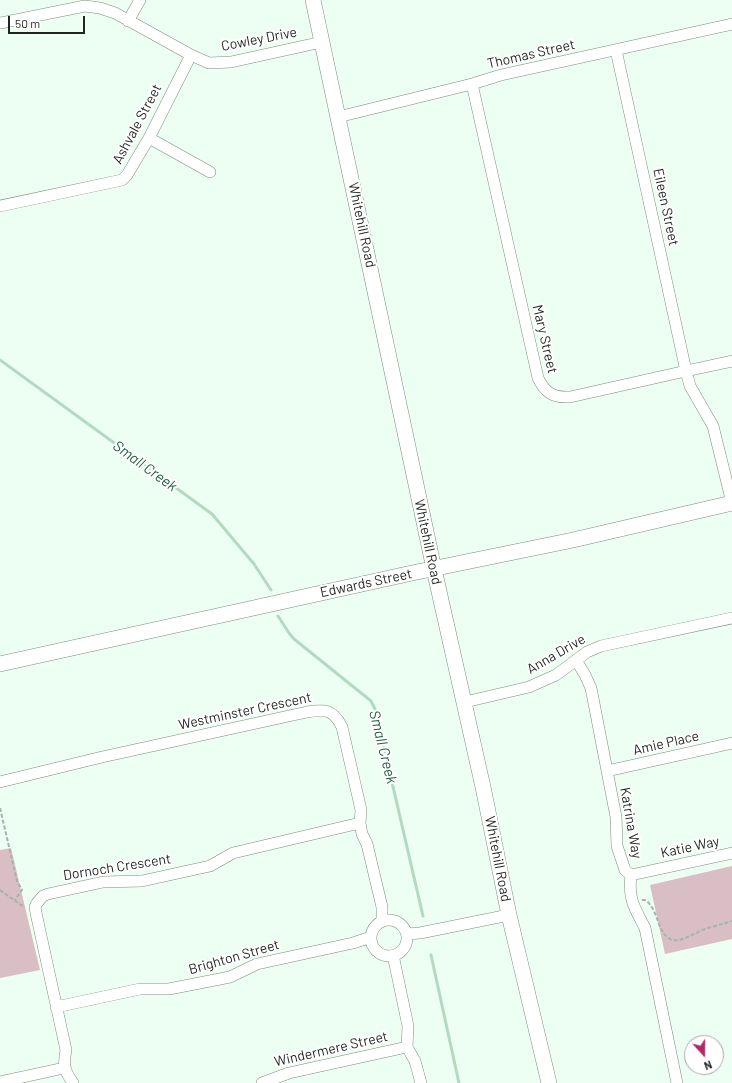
<!DOCTYPE html>
<style>
body{margin:0}
#map{position:relative;width:732px;height:1083px;overflow:hidden;background:#edfef3;font-family:Barlow,sans-serif}
canvas{display:block}
.north{position:absolute;left:684px;top:1035px;width:40px;height:40px;box-sizing:border-box;background:#fff;border:1px solid #a5a8a6;border-radius:50%;rotate:159deg;font-size:11px;font-weight:700;line-height:16px;text-align:center;color:#1f2521}
.north::after{content:'';display:block;margin:auto;width:14px;height:18px;background:#b22968;clip-path:polygon(50% 0,100% 100%,50% 72%,0 100%)}
.scale{position:absolute;left:8px;top:16px;width:77px;height:18px;box-sizing:border-box;border:2px solid #1f2521;border-top:0;padding-left:5px;font-size:12px;line-height:14px;white-space:nowrap;color:#1f2521;-webkit-text-stroke:3px #fff;paint-order:stroke}
</style>
<div id="map">
<canvas width="732" height="1083"></canvas>
<div class="north">N</div>
<div class="scale">50 m</div>
</div>
<script>
const g = document.querySelector('canvas').getContext('2d');
g.lineJoin = 'round';
function paint(path, color) {
  g.fillStyle = color;
  g.fill(path, 'evenodd');
}
function strokePath(path, color, width, dash) {
  g.strokeStyle = color;
  g.lineWidth = width;
  g.lineCap = dash ? 'butt' : 'round';
  g.setLineDash(dash || []);
  g.stroke(path);
}
function write(font, color, halo, rows, align = 'center') {
  g.font = font + ' Barlow,sans-serif';
  g.lineWidth = 4;
  g.setLineDash([]);
  g.textBaseline = 'middle';
  g.strokeStyle = halo;
  g.fillStyle = color;
  for (const [text, x, y, turn = 0] of rows) {
    g.save();
    g.translate(x, y);
    g.rotate((+turn || 0) * Math.PI / 180);
    g.textAlign = isNaN(turn) ? turn : align;
    if (halo) g.strokeText(text, 0, 0);
    g.fillText(text, 0, 0);
    g.restore();
  }
}
const green = new Path2D(`
 M11 848 40 970 0 978V850Z
 M732 866V939L665 954 650 885Z`);
const stream = new Path2D(`
 M0 360 212 514 254 564 271 590
 M278 616 289 633 294 639 371 701 375 709 423 916
 M431 955 459 1083`);
const path = new Path2D(`
 M0 808 17 881 22 890 15 900
 M0 890 21 905 25 906
 M642 900H645C653 905 656 916 659 924 670 952 685 937 705 929 714 926 723 924 732 921`);
const street = new Path2D(`
 M128 21 140 0
 M0 23 85 6 100 8 115 13 191 55 209 63 231 62 322 42
 M616 50 686 371 732 361
 M472 84 538 378C545 393 554 398 570 397L686 371 690 386 713 426 732 503
 M338 117 472 84 501 75 732 24
 M149 138 210 172
 M0 206 122 180 127 175 149 138 191 55
 M576 660 585 675 591 688 616 817 617 846 625 870 631 875C628 899 634 907 645 928L677 1083
 M465 702 529 687 556 675 587 652 601 646 732 618
 M607 771 732 743
 M0 782 102 757 307 712C325 709 333 709 342 727L361 810 360 823 362 834 367 844 382 907V921
 M631 875 732 853
 M371 938a18 18 0 1 1 36 0a18 18 0 1 1-36 0Z
 M407 934 420 933 509 915
 M393 955 408 1026 407 1047 415 1061 421 1083
 M56 1007 140 989H169L230 977 257 964 353 943 371 937
 M0 1082 64 1068
 M73 1083C64 1070 63 1065 66 1050L36 913 35 907 37 903 43 896 48 894 103 882 142 881 210 866 233 853 360 823
 M262 1083 289 1073 407 1047`);
const secondary = new Path2D(`
 M313 0 434 569 483 787 509 915 549 1083
 M0 664 412 573 573 540 732 503`);
const streetNames = [
 ["Cowley Drive",259,39,-11],
 ["Thomas Street",531,54,-13],
 ["Ashvale Street",137,124,-62],
 ["Eileen Street",666,207,78],
 ["Whitehill Road",362,225,78],
 ["Mary Street",545,339,77],
 ["Whitehill Road",428,542,78],
 ["Edwards Street",366,583,-12],
 ["Anna Drive",556,654,-30],
 ["Westminster Crescent",245,711,-12],
 ["Amie Place",666,743,-13],
 ["Katrina Way",631,823,80],
 ["Katie Way",690,847,-12],
 ["Whitehill Road",498,859,79],
 ["Dornoch Crescent",117,867,-9],
 ["Brighton Street",234,957,-16],
 ["Windermere Street",331,1049,-13]
];
const waterNames = [
 ["Small Creek",145,466,36],
 ["Small Creek",383,747,76]
];
paint(green, '#dabec6');
strokePath(stream, '#b3dac1', 3);
strokePath(street, '#7d8c82', 12);
strokePath(secondary, '#7d8c82', 16);
strokePath(path, '#a6b3ab', 2, [4, 2]);
strokePath(street, '#fff', 11);
strokePath(secondary, '#fff', 15);
write('14px', '#1f2521', '#fff', streetNames);
write('italic 15px', '#246141', '#fff', waterNames);
</script>
